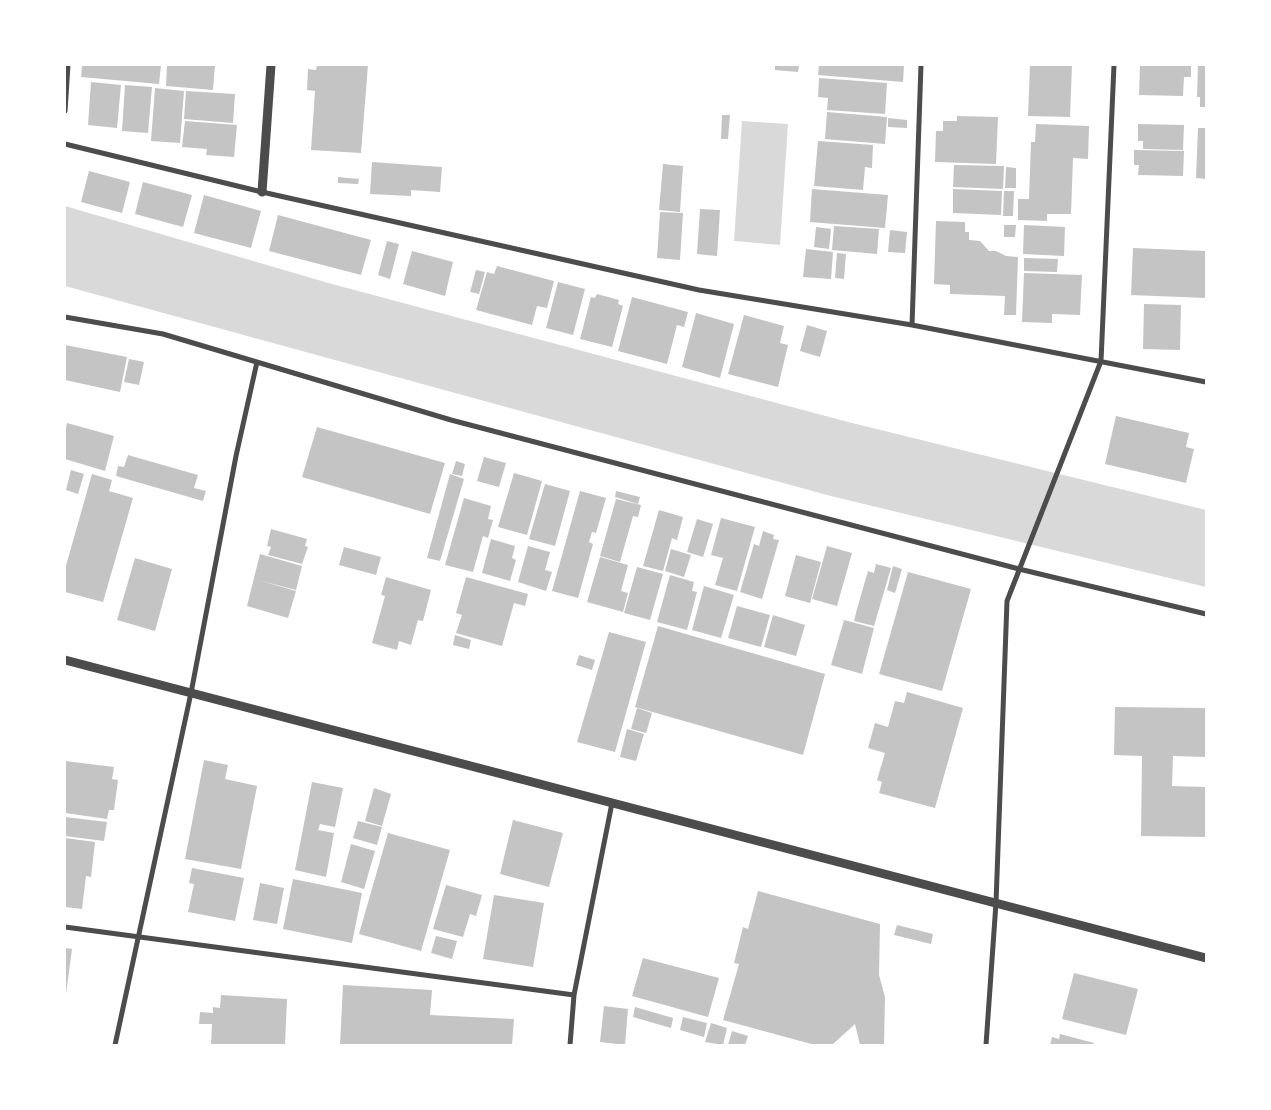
<!DOCTYPE html>
<style>
body{margin:0}
#map{position:relative;width:1271px;height:1110px;overflow:hidden;background:#fff;font-family:Montserrat,sans-serif}
canvas{display:block}
.frame{position:absolute;inset:0;border:66px solid #fff;pointer-events:none}
</style>
<div id="map">
<canvas width="1271" height="1110"></canvas>
<div class="frame"></div>
</div>
<script>
const g = document.querySelector('canvas').getContext('2d');
g.lineJoin = 'round';
function paint(path, color) {
  g.fillStyle = color;
  g.fill(path, 'evenodd');
}
function strokePath(path, color, width, dash) {
  g.strokeStyle = color;
  g.lineWidth = width;
  g.lineCap = dash ? 'butt' : 'round';
  g.setLineDash(dash || []);
  g.stroke(path);
}
const water = new Path2D(`
 M742 121 788 124 780 245 734 241Z
 M65 206 332 284 848 422 1206 510V587L827 495 65 286Z`);
const building = new Path2D(`
 M82 65H161L159 84 81 77Z
 M167 65H215L213 90 166 86Z
 M317 65H368L361 153 311 150 315 91 307 90 308 69 316 70Z
 M775 65H799L798 72 775 70Z
 M819 65H904L903 82 818 75Z
 M1030 65H1072L1070 117 1028 116Z
 M1140 65H1191V77H1184L1183 96 1139 95Z
 M1198 65H1206V107H1200V97H1197Z
 M819 78 887 83 885 114 827 110 828 98 818 97Z
 M91 82 121 85 117 128 88 125Z
 M125 85 152 87 148 133 122 131Z
 M155 88 184 91 180 143 151 141Z
 M186 91 235 94 233 123 184 119Z
 M827 112 887 117 885 144 825 139Z
 M722 115H730L728 139H721Z
 M957 116 998 117 996 164 935 162 936 131H943V121H957Z
 M888 118 907 120V128L888 127Z
 M185 121 237 125 234 157 206 155 207 149 182 147Z
 M1036 124 1089 126 1088 159 1073 158 1071 214H1047V221L1018 220V199H1029L1031 142H1035Z
 M1138 124 1184 125 1183 150 1143 149V141H1138Z
 M1198 128H1206V179L1196 178Z
 M818 141 873 145 872 168 865 167 863 190 814 186Z
 M1134 150 1184 151 1183 176 1138 175 1139 165H1134Z
 M372 162 442 167 440 192 411 190V196L370 194Z
 M663 164 683 166 680 212 659 210Z
 M954 165 1004 166 1003 189 953 187Z
 M1006 167 1016 168V188H1005Z
 M89 171 130 182 122 213 81 202Z
 M338 177 359 179 358 184 338 183Z
 M143 182 192 195 183 227 135 214Z
 M812 189 888 195 885 228 810 222Z
 M953 189 1002 191 1001 215 953 213Z
 M1004 191H1014L1013 216H1003Z
 M204 195 261 211 251 248 194 233Z
 M700 209 720 210 717 256 697 254Z
 M660 212 683 213 680 260 657 258Z
 M278 215 371 240 361 275 269 251Z
 M936 221 965 222V232H969V240L980 241 989 251H996L1006 256 1018 257 1016 315H1004L1005 296 950 294V285L934 284Z
 M1004 225H1016L1015 237H1004Z
 M1024 225 1065 227 1064 256 1023 254Z
 M834 226 879 229 877 254 832 250Z
 M816 227 831 229 829 249 814 247Z
 M890 230 907 232 905 253 888 252Z
 M387 241 399 244 390 279 378 275Z
 M1133 248 1206 251V298L1131 295Z
 M806 249 833 252 831 279 803 277Z
 M412 251 453 262 445 296 403 284Z
 M837 253 846 254 844 279 835 278Z
 M1024 258 1058 259 1057 272 1024 271Z
 M497 266 554 281 547 308 537 306 532 325 476 310 487 272 494 274Z
 M476 270 485 272 479 294 470 292Z
 M1024 273 1082 275 1080 315 1052 314V323L1022 322Z
 M558 282 585 289 573 335 546 328Z
 M597 294 619 300 618 304 623 306 612 347 580 339 591 297 595 298Z
 M632 297 688 312 684 327 677 325 667 364 618 351Z
 M1144 304 1181 305 1180 350 1143 349Z
 M696 313 734 324 720 378 682 367Z
 M744 315 784 326 780 343 788 345 778 387 728 374Z
 M807 325 827 331 820 357 800 351Z
 M65 345 127 357 120 392 65 380Z
 M129 359 144 362 139 385 124 382Z
 M1116 416 1189 433 1186 447 1194 449 1186 483 1105 464Z
 M67 423 114 436 105 471 65 459V432Z
 M317 427 445 463 430 514 302 477Z
 M128 455 198 475 194 488 206 491 203 501 116 476 118 466 124 467Z
 M484 457 506 463 499 487 477 481Z
 M456 461 465 464 462 476 452 474Z
 M71 470 84 474 78 494 66 490Z
 M514 473 542 481 527 535 498 527Z
 M92 474 112 480 109 491 133 498 103 602 65 592V569Z
 M450 474 464 479 440 561 427 558Z
 M545 484 570 491 555 546 529 539Z
 M580 491 606 498 596 533 592 532 589 542 593 544 578 598 552 591Z
 M616 491 640 497 638 504 615 497Z
 M464 498 491 506 488 519 493 520 488 538 483 536 473 572 445 565Z
 M616 499 641 505 638 517 633 516 620 562 600 556Z
 M659 510 683 517 677 540 672 538 663 571 643 566Z
 M721 518 755 527 737 591 715 585 723 558 711 555Z
 M697 519 713 524 703 557 687 552Z
 M271 529 307 539 305 546 308 547 302 564 268 555 271 547 267 546Z
 M763 531 774 535 773 539 779 540 762 599 740 592 754 544 759 546Z
 M491 539 515 546 512 558 516 560 510 581 482 573Z
 M528 546 550 552 545 570 552 572 546 591 518 582Z
 M827 546 852 553 837 606 812 599Z
 M344 547 381 557 376 575 339 565Z
 M671 549 691 555 684 577 665 571Z
 M260 554 302 566 296 590 258 580 296 591 288 618 247 606Z
 M796 555 821 562 810 603 785 596Z
 M600 557 628 565 621 591 628 593 623 612 587 602Z
 M135 558 172 569 155 631 117 620Z
 M876 564 891 568 874 626 854 621 857 609 873 614 857 609 868 571 874 573Z
 M893 566 902 569 895 593 887 590Z
 M637 567 663 574 650 620 624 613Z
 M908 572 971 589 942 691 879 674Z
 M670 575 694 582 692 591 697 592 687 630 657 622Z
 M386 577 431 590 423 621 418 620 411 645 399 641 397 650 372 643 385 596 381 595Z
 M466 577 528 594 525 606 514 603 502 646 456 633 462 615 456 613Z
 M704 586 734 595 721 638 692 630Z
 M737 606 770 615 761 647 728 638Z
 M773 615 805 625 796 656 764 647Z
 M844 620 874 628 862 674 831 665Z
 M658 626 825 674 803 755 635 707Z
 M609 632 646 642 615 752 577 742Z
 M455 635 471 640 469 649 453 645Z
 M579 655 595 660 592 670 576 665Z
 M907 692 963 708 935 808 879 793 882 782 877 780 885 753 868 748 875 723 888 727 895 701 904 703Z
 M1115 707 1206 708V757L1173 756 1172 786 1206 787V837L1141 836 1142 756 1114 755Z
 M637 708 652 713 646 733 631 729Z
 M627 729 644 734 636 761 620 757Z
 M204 760 228 765 225 779 257 786 241 869 185 859Z
 M65 761 114 767 112 779 118 780 114 810H109L107 819 65 813Z
 M312 782 343 788 335 827 320 824 318 830 334 833 326 877 295 870Z
 M374 788 391 794 382 826 365 821Z
 M65 817 107 822 104 841 65 836Z
 M513 820 563 833 549 887 500 874Z
 M358 821 382 827 377 845 353 838Z
 M388 833 450 850 421 951 359 934Z
 M65 838 95 842 91 877 86 876 82 909 65 907Z
 M351 844 375 851 364 889 341 882Z
 M192 868 244 878 235 921 188 912 194 884 189 883Z
 M293 879 362 893 352 943 283 929Z
 M260 883 284 888 277 924 253 920Z
 M446 885 482 895 476 916 470 914 463 937 433 929Z
 M758 891 880 924 879 975 885 997 884 1045H860L855 1024 832 1045H815L723 1020 739 964 734 963 743 927 748 929Z
 M494 895 544 903 533 967 483 959Z
 M897 925 933 934 931 944 894 935Z
 M436 936 457 941 452 959 431 953Z
 M65 948 72 949 66 994H65Z
 M643 958 719 978 708 1017 632 996Z
 M1074 973 1138 989 1126 1035 1062 1019Z
 M343 985 432 990 430 1015 514 1019 512 1045H340Z
 M221 995 287 999 285 1045H211L212 1024H199L200 1012 213 1013V1007L220 1008Z
 M604 1006 628 1009 625 1045 600 1042Z
 M635 1007 673 1018 671 1028 633 1017Z
 M683 1017 707 1023 704 1037 680 1030Z
 M711 1023 727 1028 723 1045 705 1042Z
 M732 1031 748 1036 745 1045H728Z
 M1060 1034 1094 1043 1093 1045H1050L1052 1037 1059 1039Z`);
const minor = new Path2D(`
 M65 111 68 65
 M65 144 262 192 699 290 912 325 1206 382
 M65 317 163 334 451 420 1019 569 1206 614
 M912 325 921 65
 M65 927 574 995
 M115 1045 191 693 236 456 257 362
 M570 1045 574 995 612 803
 M986 1045 996 903 1007 601 1101 361 1114 65`);
const tertiary = new Path2D(`
 M262 192 271 65
 M65 660 1206 958`);
paint(water, '#d9d9d9');
paint(building, '#c4c4c4');
strokePath(minor, '#4c4c4c', 5);
strokePath(tertiary, '#4c4c4c', 9);
</script>
